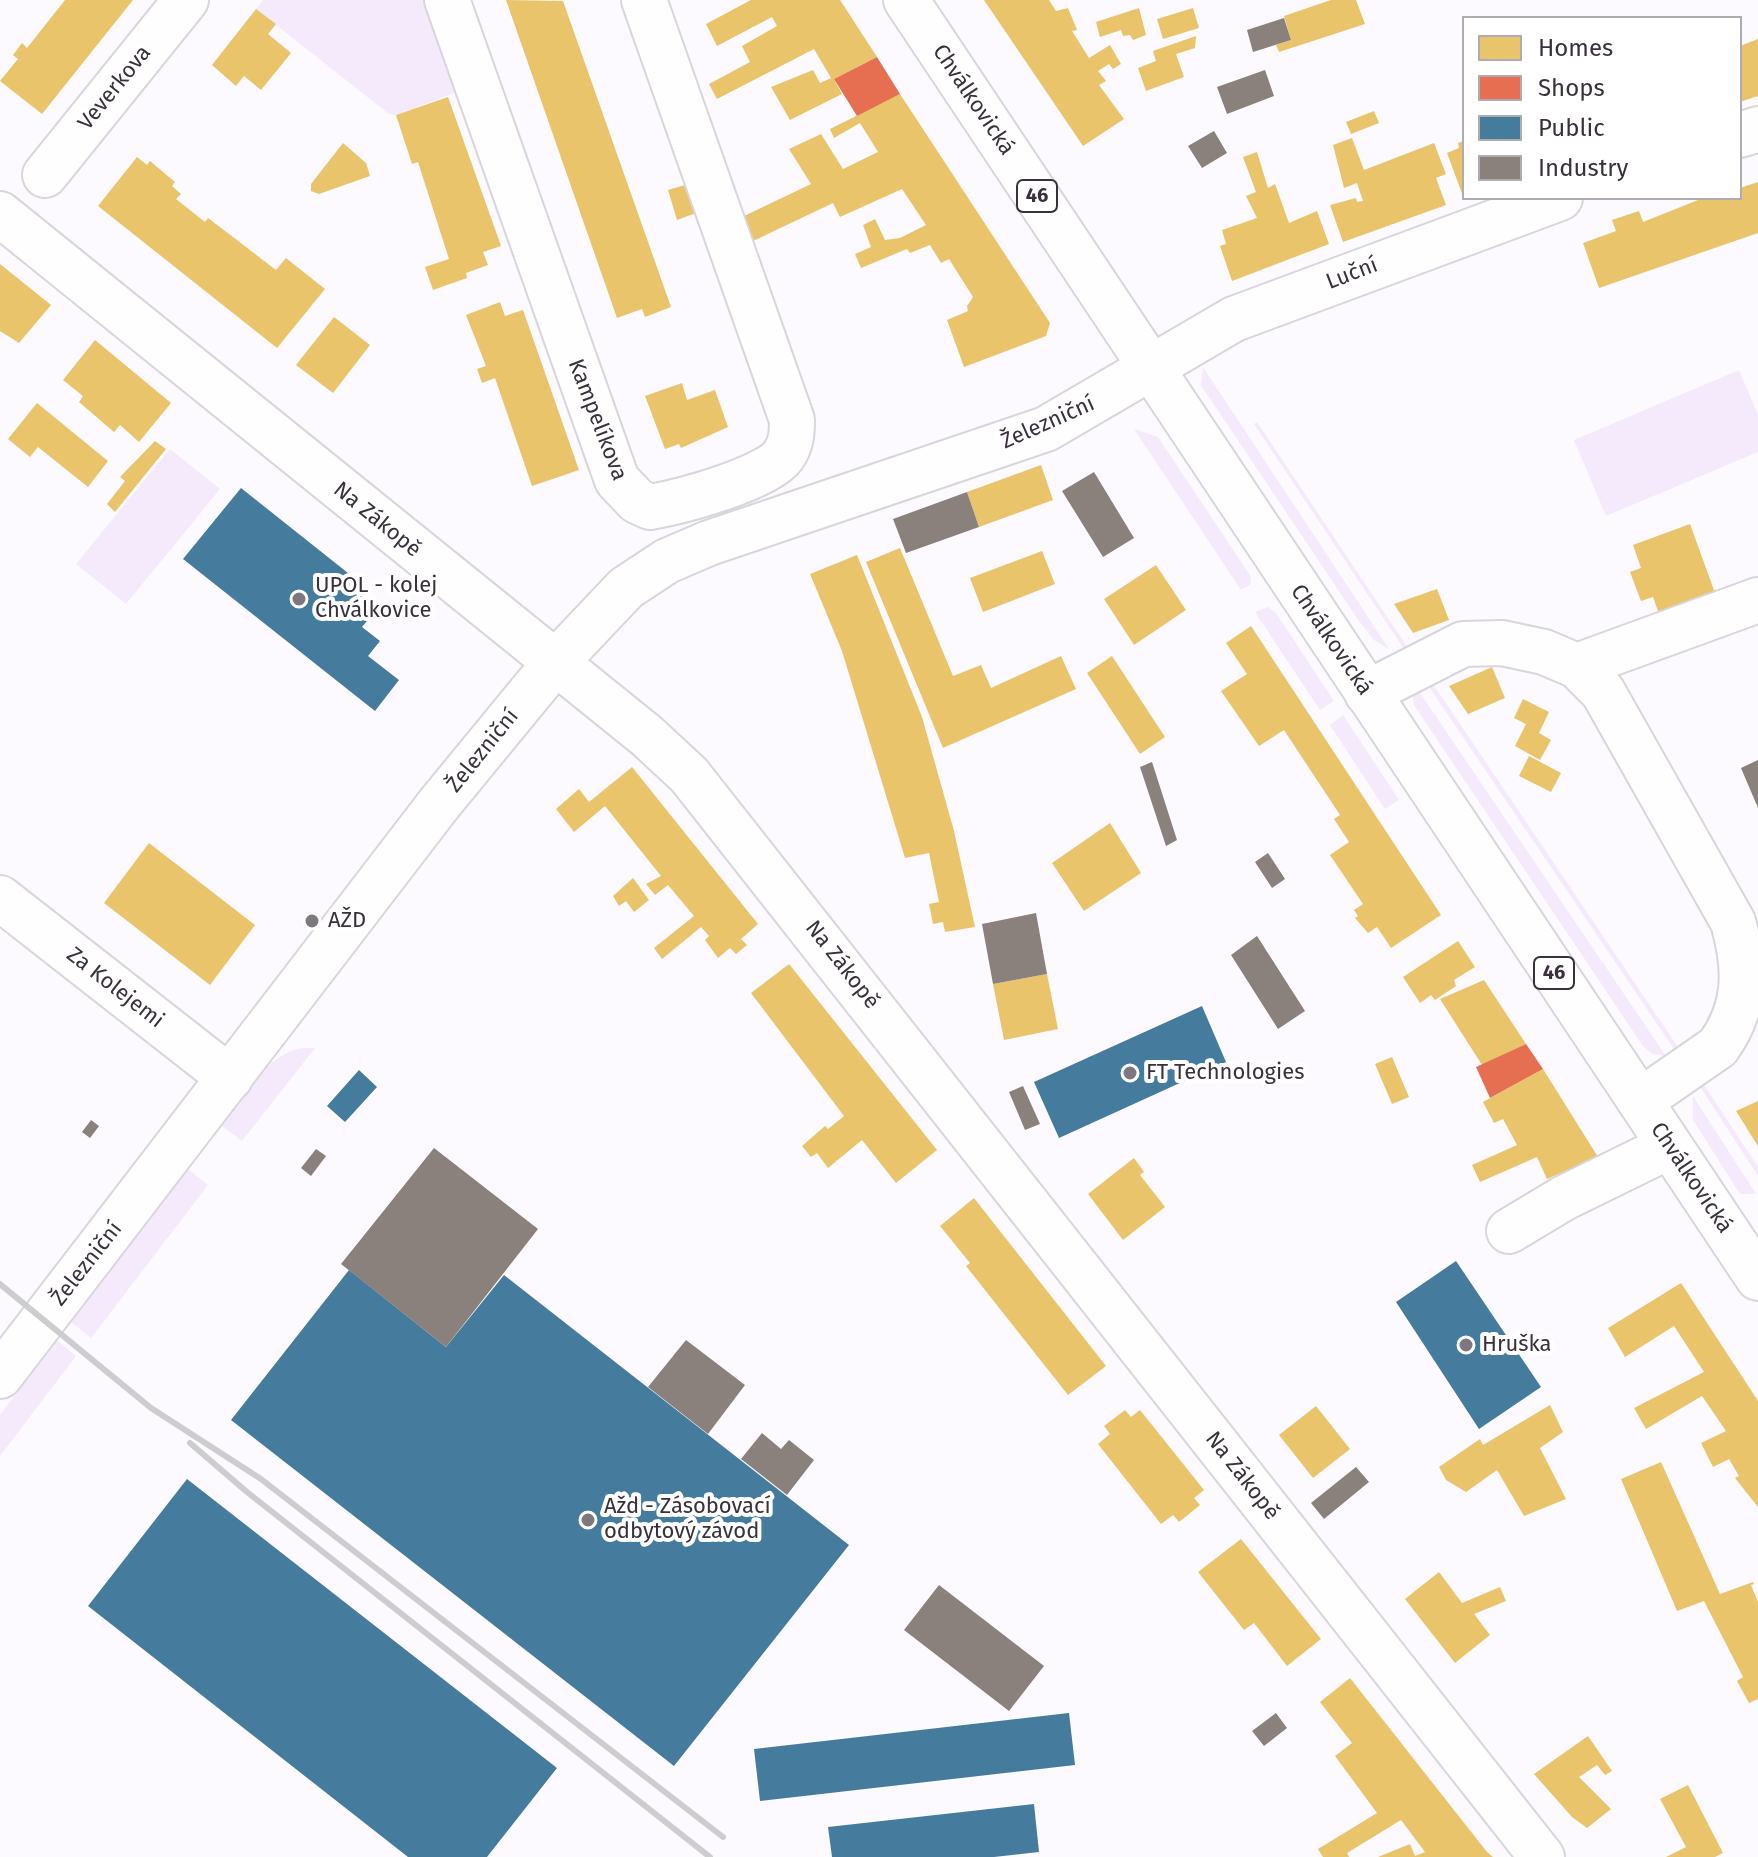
<!DOCTYPE html>
<meta charset="utf-8">
<style>
body{margin:0}
#map{position:relative;width:1758px;height:1857px;overflow:hidden;background:#fcfafe;font-family:"Fira Sans",sans-serif}
canvas{display:block}
.legend{position:absolute;left:1462px;top:16px;width:280px;height:184px;box-sizing:border-box;background:#fff;border:2px solid #afacb1;margin:0;padding:10px 14px;list-style:none;font-size:24px;color:#38303b}
.legend li{display:flex;align-items:center;gap:16px;height:40px}
.legend b{width:40px;border:2px solid #afacb1}
</style>
<div id="map">
<canvas width="1758" height="1857"></canvas>
<ul class="legend">
<li><b style="height:22px;background:#e9c46a"></b>Homes</li>
<li><b style="height:22px;background:#e76f51"></b>Shops</li>
<li><b style="height:22px;background:#457b9d"></b>Public</li>
<li><b style="height:22px;background:#8a817c"></b>Industry</li>
</ul>
</div>
<script>
const g = document.querySelector('canvas').getContext('2d');
g.lineJoin = 'round';
function paint(path, color) {
  g.fillStyle = color;
  g.fill(path, 'evenodd');
}
function strokePath(path, color, width, dash) {
  g.strokeStyle = color;
  g.lineWidth = width;
  g.lineCap = dash ? 'butt' : 'round';
  g.setLineDash(dash || []);
  g.stroke(path);
}
function write(font, color, halo, rows, align = 'center') {
  g.font = font + ' "Fira Sans",sans-serif';
  g.lineWidth = 8;
  g.setLineDash([]);
  g.textBaseline = 'middle';
  g.strokeStyle = halo;
  g.fillStyle = color;
  for (const [text, x, y, turn = 0] of rows) {
    g.save();
    g.translate(x, y);
    g.rotate((+turn || 0) * Math.PI / 180);
    g.textAlign = isNaN(turn) ? turn : align;
    if (halo) g.strokeText(text, 0, 0);
    g.fillText(text, 0, 0);
    g.restore();
  }
}
const green = new Path2D(`
 M263 0H431L462 90 396 115 389 114 256 9Z
 M1203 367 1389 649 1374 640 1359 621 1213 403 1201 386Z
 M1739 370 1758 415V452L1606 516 1574 440Z
 M1257 422 1410 651 1406 652 1254 424Z
 M1134 429 1158 437 1251 577 1250 585 1241 590Z
 M170 449 220 489 126 604 76 564Z
 M1268 607 1276 613 1334 701 1320 710 1255 612Z
 M1431 681 1680 1050 1676 1052 1427 684Z
 M1418 690 1666 1056 1653 1054 1643 1046 1414 705 1413 696Z
 M1343 715 1399 800 1385 809 1330 725Z
 M315 1048 242 1141 222 1126C246 1095 271 1043 315 1048Z
 M1703 1083 1758 1167V1176L1699 1085Z
 M1693 1095V1096L1756 1194H1740L1693 1120Z
 M188 1169 208 1185 91 1338 71 1322Z
 M57 1340 76 1356 0 1456V1415Z`);
const homes = new Path2D(`
 M65 0H133L42 114 0 81 18 59 13 55 22 43 27 48Z
 M506 0 563 1 671 307 645 317 642 309 617 318Z
 M751 0H840L877 57 834 79 842 94 790 120 771 87 813 70 820 83 831 78 814 49 717 99 709 84 750 62 742 46 777 26 772 17 717 46 706 24Z
 M984 0H1049L1056 11 1068 8 1077 30 1072 31 1089 58 1110 45 1121 64 1113 69 1109 64 1098 71 1106 81 1099 85 1124 119 1083 146Z
 M1331 0H1356L1365 24 1279 52 1276 45 1291 40 1284 16Z
 M1139 8 1146 35 1133 40 1130 35 1123 36 1121 30 1100 37 1096 22Z
 M1193 8 1199 28 1163 39 1157 19Z
 M256 9 276 24 268 34 291 53 261 90 244 76 236 86 212 65Z
 M1196 36 1195 48 1176 54 1184 77 1146 91 1138 68 1156 61 1153 51Z
 M1758 39V96L1740 102V46Z
 M900 94 1050 323 1046 336 964 367 947 320 968 311 967 306 973 297 949 259 941 263 930 245 910 253 907 249 861 268 855 254 871 247 863 225 875 219 885 240 900 238 926 225 902 189 840 217 833 203 751 242 740 218 811 184 789 149 821 134 843 169 878 152 860 123 834 138 830 129Z
 M448 97 501 246 483 252 488 265 466 273 467 278 433 290 425 267 449 259 418 162 412 164 396 115Z
 M1374 111 1379 123 1351 134 1346 122Z
 M1352 138 1364 170 1434 143 1446 174 1436 178 1446 205 1343 242 1330 205 1356 198 1357 202 1363 201 1357 183 1344 188 1333 145Z
 M1464 141V199L1447 153 1459 148 1458 143Z
 M343 143 366 163 370 176 319 194 311 191V184Z
 M1257 152 1268 188 1275 184 1289 223 1317 211 1329 244 1232 281 1220 246 1226 244 1222 230 1257 218 1246 196 1256 192 1243 157Z
 M137 157 147 165 150 161 175 182 172 186 181 194 176 199 205 222 208 218 276 270 286 258 325 289 277 348 98 206Z
 M695 182 707 209 677 220 668 190Z
 M1758 182V233L1599 288 1583 243 1616 231 1612 220 1639 211 1643 222 1703 198H1740V188Z
 M0 264 51 305 19 343 0 331Z
 M500 302 505 316 523 310 579 470 532 486 495 378 482 383 477 369 486 366 466 315Z
 M334 317 370 345 333 393 296 365Z
 M95 340 171 403 139 442 120 425 114 432 79 402 83 396 63 380Z
 M682 383 687 400 715 390 728 427 681 448 679 444 665 449 645 396Z
 M37 403 108 461 88 487 38 447 30 457 8 439Z
 M155 441 166 449 115 512 107 504 125 481 120 477Z
 M1041 465 1053 500 979 527 967 492Z
 M1690 524 1715 593 1659 614 1653 597 1641 601 1630 572 1641 568 1633 545Z
 M900 548 953 676 981 665 991 688 1061 656 1076 689 943 748 866 562Z
 M1042 551 1055 584 983 612 970 578Z
 M857 555 922 717 954 831 975 927 945 932 943 922 933 924 929 904 939 902 929 853 905 858 842 651 810 574Z
 M1156 565 1186 610 1134 645 1104 599Z
 M1437 589 1449 620 1413 633 1394 604Z
 M1251 626 1441 915 1391 948 1377 927 1368 933 1355 918 1358 916 1354 910 1363 904 1330 855 1349 842 1334 819 1340 815 1284 730 1259 746 1221 691 1247 674 1226 643Z
 M1112 656 1165 737 1140 754 1087 673Z
 M1492 667 1505 698 1468 714 1449 686Z
 M1523 699 1549 712 1539 733 1551 740 1540 760 1515 746 1526 724 1514 718Z
 M1529 756 1561 773 1551 792 1519 776Z
 M632 767 758 924 741 939 747 945 736 954 730 948 718 958 705 940 709 936 701 927 662 959 654 948 694 916 668 885 655 895 646 884 661 876 605 806 574 832 556 809 579 789 589 802Z
 M1110 823 1141 873 1084 911 1052 863Z
 M149 843 255 925 210 985 104 903Z
 M633 878 649 900 634 912 626 901 619 906 613 896Z
 M1458 941 1475 967 1454 980 1456 986 1435 1000 1431 995 1420 1003 1403 977Z
 M789 964 937 1150 896 1183 862 1140 828 1168 817 1153 811 1157 802 1146 825 1126 828 1129 844 1116 751 993Z
 M1047 974 1058 1029 1004 1040 993 984Z
 M1484 980 1526 1044 1482 1065 1440 999Z
 M1392 1057 1409 1097 1392 1104 1375 1064Z
 M1543 1069 1598 1157 1547 1179 1537 1157 1480 1182 1472 1165 1517 1145 1503 1119 1494 1123 1483 1102Z
 M1758 1101V1146L1736 1111Z
 M1134 1158 1144 1172 1140 1175 1165 1207 1123 1240 1088 1194Z
 M974 1198 1106 1366 1068 1395 966 1266 970 1263 940 1226Z
 M1681 1283 1758 1401V1507L1735 1478 1739 1476 1729 1459 1713 1467 1701 1443 1726 1431 1702 1396 1646 1429 1634 1408 1704 1372 1674 1326 1625 1357 1608 1328Z
 M1550 1405 1563 1432 1540 1448 1566 1499 1524 1516 1497 1470 1466 1492 1446 1480 1439 1467 1480 1439 1483 1445Z
 M1316 1406 1350 1449 1313 1478 1279 1435Z
 M1125 1410 1131 1417 1140 1410 1204 1490 1194 1498 1200 1505 1179 1522 1173 1515 1161 1524 1098 1444 1110 1434 1104 1426Z
 M1661 1462 1720 1594 1753 1582 1754 1584 1751 1585 1758 1602V1699L1749 1703 1737 1681 1743 1677 1704 1601 1677 1611 1621 1479Z
 M1241 1539 1321 1639 1287 1666 1254 1623 1244 1630 1198 1572Z
 M1439 1572 1462 1603 1500 1587 1506 1601 1474 1614 1490 1635 1455 1663 1405 1599Z
 M1350 1678 1487 1852 1493 1857H1378L1410 1844 1415 1856 1425 1852 1401 1820 1347 1853 1349 1857H1323L1318 1849 1377 1813 1335 1756 1352 1743 1320 1702Z
 M1588 1736 1612 1771 1605 1775 1597 1765 1579 1777 1611 1809 1587 1828 1572 1817 1534 1774Z
 M1688 1785 1723 1853 1715 1857H1666L1686 1847 1660 1799Z`);
const shops = new Path2D(`
 M877 57 900 94 857 116 834 79Z
 M1526 1044 1543 1069 1490 1098 1476 1067Z`);
const public = new Path2D(`
 M241 488 358 581 352 589 377 609 362 627 380 641 368 656 399 680 375 711 183 559Z
 M1202 1006 1226 1062 1059 1138 1034 1082Z
 M359 1070 377 1087 345 1122 327 1106Z
 M1456 1261 1541 1387 1479 1429 1396 1302Z
 M349 1270 446 1347 504 1275 849 1545 674 1766 231 1420Z
 M187 1479 557 1768 487 1857H408L88 1606Z
 M1069 1713 1075 1765 760 1801 754 1749Z
 M1034 1804 1039 1852 994 1857H832L828 1827Z`);
const industry = new Path2D(`
 M1284 18 1291 40 1253 52 1247 30Z
 M1265 70 1274 96 1227 114 1217 87Z
 M1214 131 1227 153 1202 168 1188 146Z
 M1094 472 1134 538 1103 557 1062 491Z
 M967 492 979 527 906 553 893 519Z
 M1758 760V808L1741 768Z
 M1152 762 1177 840 1166 846 1140 767Z
 M1268 853 1285 879 1272 888 1255 862Z
 M1036 913 1047 974 993 984 982 924Z
 M1257 936 1305 1011 1278 1029 1231 955Z
 M1023 1086 1040 1124 1025 1130 1009 1092Z
 M91 1120 99 1126 90 1138 82 1132Z
 M434 1148 538 1229 446 1347 341 1264Z
 M316 1149 326 1156 311 1176 301 1168Z
 M686 1340 745 1385 708 1434 648 1387Z
 M762 1433 781 1449 789 1440 814 1460 787 1495 741 1459Z
 M1356 1467 1369 1482 1324 1519 1311 1503Z
 M939 1585 1044 1666 1009 1711 904 1630Z
 M1276 1713 1287 1728 1264 1746 1252 1731Z`);
const minor = new Path2D(`
 M447 0 617 480 637 501 650 507C680 502 766 479 783 456 791 445 792 434 792 420L644 0
 M1740 135 1758 129
 M45 175 186 0
 M0 214 647 736 689 775 1542 1857
 M1577 666 1758 600
 M1367 693 1463 644 1502 643 1544 652 1577 666 1603 692 1733 922C1746 968 1747 1007 1718 1047L1640 1101
 M0 898 230 1078
 M1509 1231 1564 1198 1670 1146
 M0 1376 439 804 554 664 626 588 667 561 709 543 1046 429 1234 319 1560 198`);
const major = new Path2D(`
 M906 0 1758 1278`);
const rail = new Path2D(`
 M0 1284 151 1408 261 1479 723 1837
 M190 1443 247 1492 710 1857`);
const markers = [
 [299,599,8,"#7d777f"],
 [312,921,8,"#7d777f"],
 [1130,1073,8,"#7d777f"],
 [1466,1345,8,"#7d777f"],
 [588,1520,8,"#7d777f"]
];
const shields = [
 [1037,196,40],
 [1554,973,40]
];
const shieldNames = [
 ["46",1037,196],
 ["46",1554,973]
];
const streetNames = [
 ["Veverkova",115,88,-51],
 ["Chválkovická",973,100,56],
 ["Luční",1352,274,-21],
 ["Kampelíkova",597,420,69],
 ["Železniční",1048,423,-24],
 ["Na Zákopě",377,520,39],
 ["Chválkovická",1331,640,56],
 ["Železniční",483,751,-51],
 ["Na Zákopě",842,965,52],
 ["Za Kolejemi",115,988,38],
 ["Chválkovická",1691,1178,56],
 ["Železniční",87,1264,-52],
 ["Na Zákopě",1242,1476,52]
];
const poiNames = [
 ["UPOL - kolej",315,586],
 ["Chválkovice",315,611],
 ["AŽD",328,921],
 ["FT Technologies",1146,1073],
 ["Hruška",1482,1345],
 ["Ažd - Zásobovací",604,1507],
 ["odbytový závod",604,1532]
];
paint(green, '#f5e9fc');
paint(homes, '#e9c46a');
paint(shops, '#e76f51');
paint(public, '#457b9d');
paint(industry, '#8a817c');
strokePath(minor, '#d9d5dd', 48);
strokePath(major, '#d9d5dd', 48);
strokePath(minor, '#fffeff', 44);
strokePath(major, '#fffeff', 44);
strokePath(rail, '#cdccce', 6);
for (const [x, y, r, color] of markers) {
  const dot = new Path2D();
  dot.arc(x, y, r, 0, 2 * Math.PI);
  g.fillStyle = color;
  g.fill(dot);
  strokePath(dot, '#fff', 3);
}
for (const [x, y, w] of shields) {
  const box = new Path2D();
  box.roundRect(x - w / 2, y - 16, w, 32, 6);
  g.fillStyle = '#fff';
  g.fill(box);
  strokePath(box, '#38303b', 2);
}
write('bold 20px', '#38303b', null, shieldNames);
write('22px', '#38303b', '#fff', streetNames);
write('22px', '#38303b', '#fff', poiNames, 'left');
</script>
